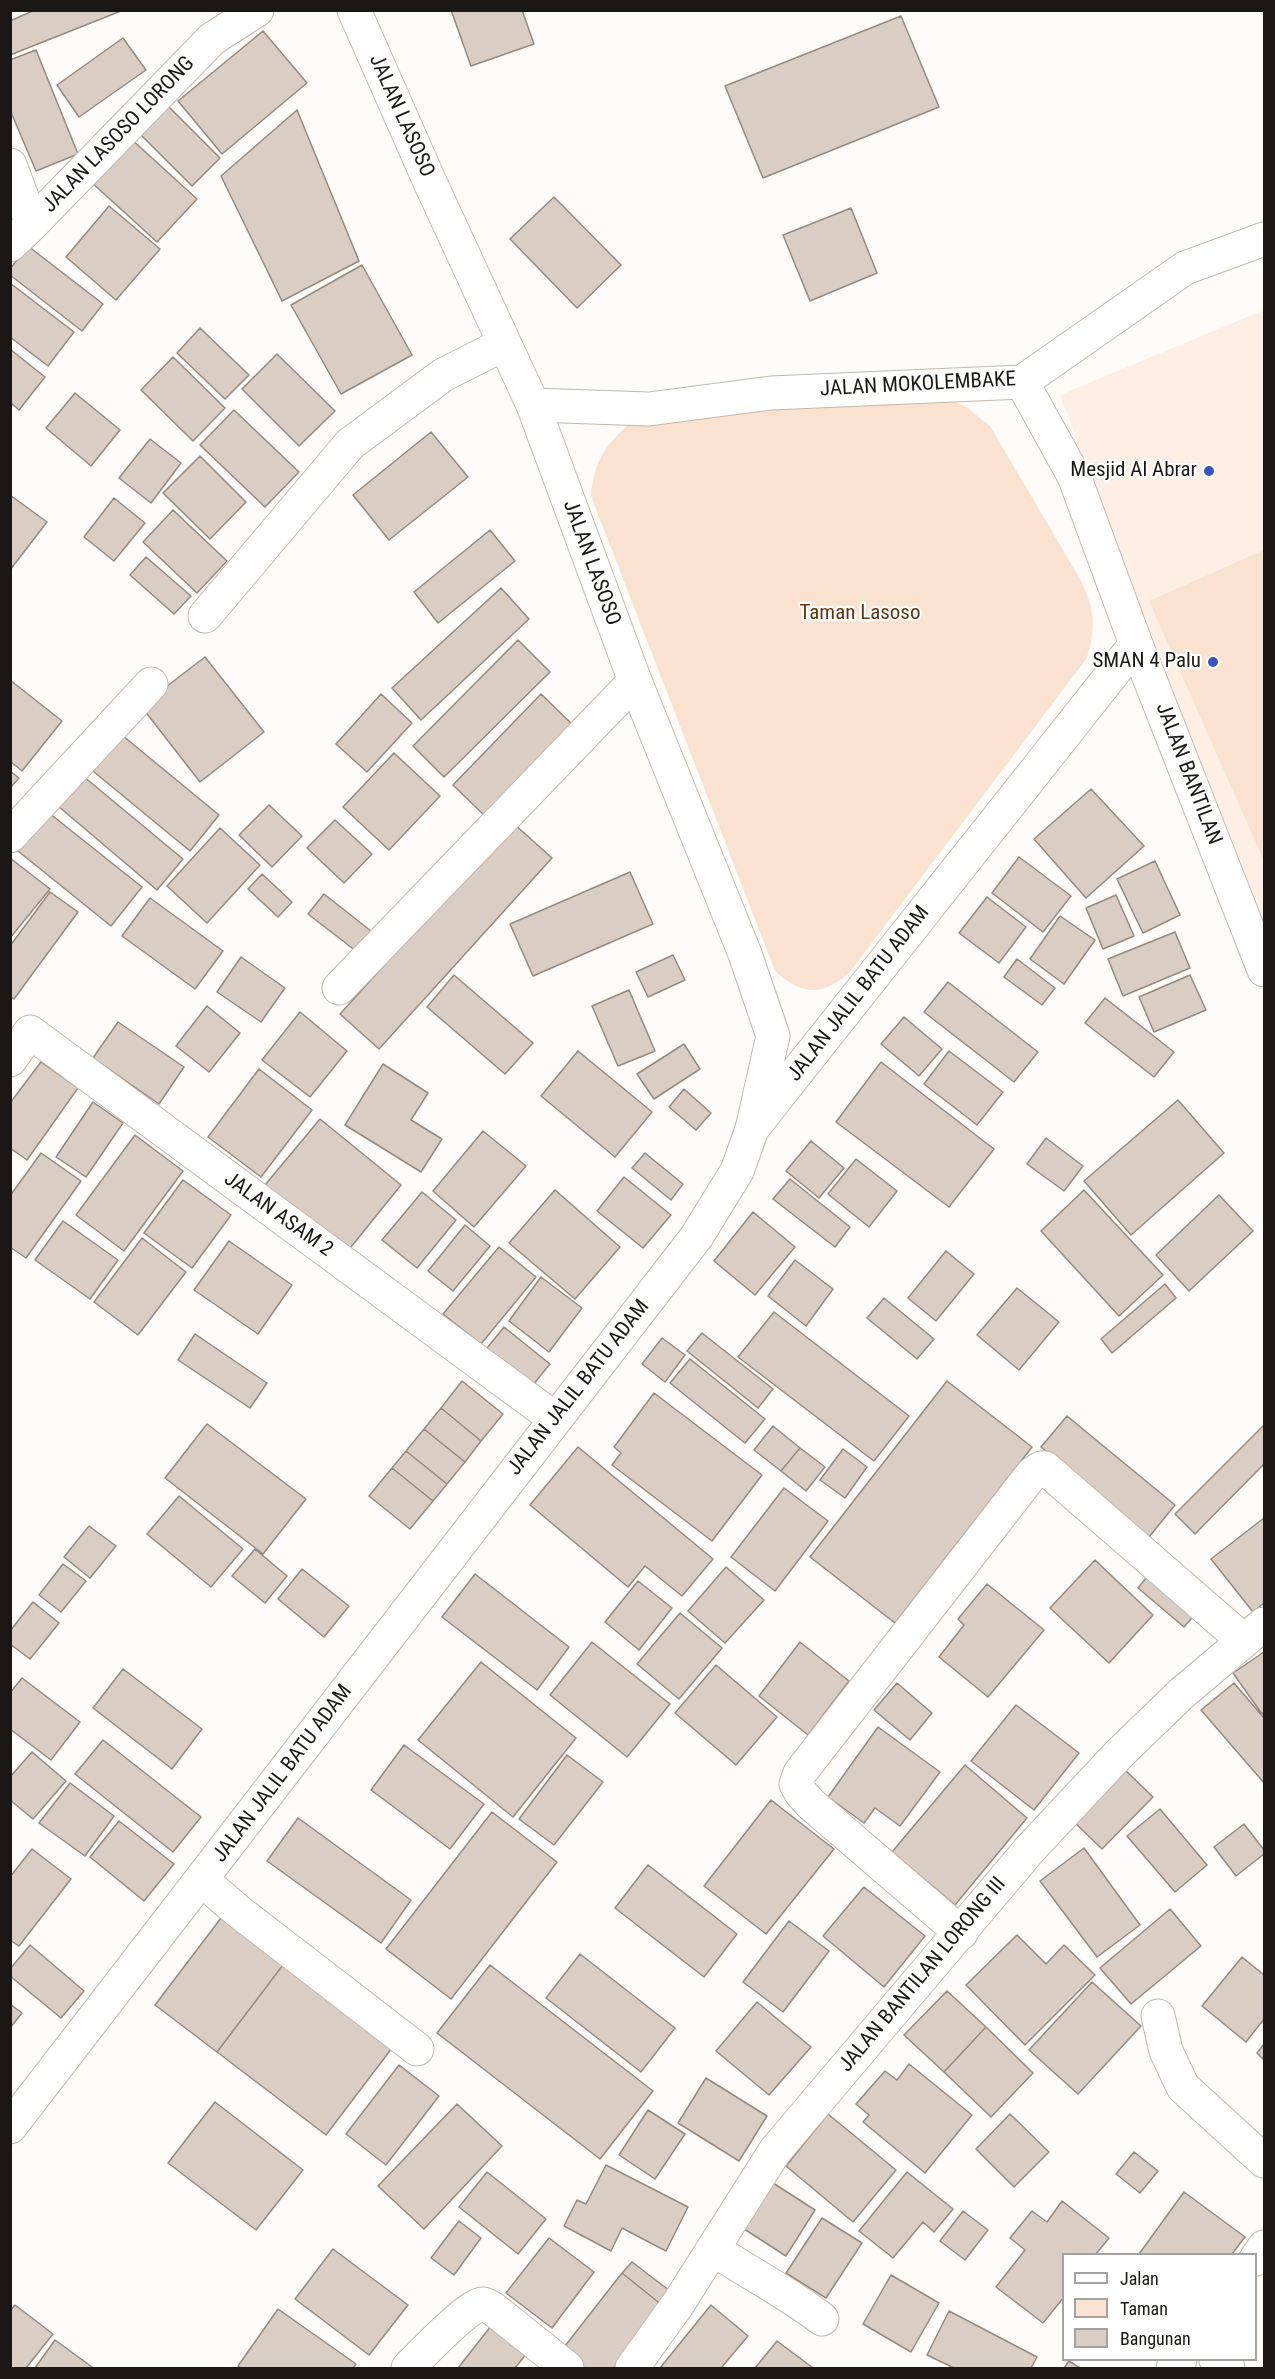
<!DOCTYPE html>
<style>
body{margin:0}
#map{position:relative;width:1275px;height:2379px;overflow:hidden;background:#fefbf9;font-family:"Roboto Condensed",sans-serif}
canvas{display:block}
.frame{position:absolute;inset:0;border:12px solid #1b1714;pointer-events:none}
.legend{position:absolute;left:1062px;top:2253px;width:195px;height:108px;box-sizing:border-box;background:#fff;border:2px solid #a4a2a1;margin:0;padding:8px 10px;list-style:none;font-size:18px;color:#1b1714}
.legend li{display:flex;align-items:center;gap:12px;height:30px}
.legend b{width:30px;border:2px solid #a4a2a1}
</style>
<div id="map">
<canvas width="1275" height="2379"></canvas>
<div class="frame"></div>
<ul class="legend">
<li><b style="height:8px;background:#fff"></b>Jalan</li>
<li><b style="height:16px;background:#fae2d1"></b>Taman</li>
<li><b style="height:16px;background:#dacdc4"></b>Bangunan</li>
</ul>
</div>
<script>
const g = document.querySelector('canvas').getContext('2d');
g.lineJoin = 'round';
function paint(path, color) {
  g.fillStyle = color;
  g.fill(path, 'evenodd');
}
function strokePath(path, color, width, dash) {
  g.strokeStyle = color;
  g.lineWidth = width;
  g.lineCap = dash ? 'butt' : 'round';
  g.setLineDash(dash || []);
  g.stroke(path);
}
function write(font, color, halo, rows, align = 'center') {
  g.font = font + ' "Roboto Condensed",sans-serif';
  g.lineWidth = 4.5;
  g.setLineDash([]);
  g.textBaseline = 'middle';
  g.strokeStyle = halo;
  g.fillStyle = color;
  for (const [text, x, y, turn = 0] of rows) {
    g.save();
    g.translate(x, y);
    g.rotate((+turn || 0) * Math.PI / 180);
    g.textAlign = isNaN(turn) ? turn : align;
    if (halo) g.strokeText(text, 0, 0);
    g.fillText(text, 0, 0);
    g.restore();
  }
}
const built = new Path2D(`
 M1264 310V929L1060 395Z`);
const green = new Path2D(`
 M941 396 966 407 990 426 1080 579C1095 610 1096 625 1087 658L849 973C821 997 802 995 775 971L591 496C593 462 608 440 635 420Z
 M1264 550V861L1149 601Z`);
const building = new Path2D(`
 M35 10H120L121 11 10 55V21Z
 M451 10H522L534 44 471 66Z
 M901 16 939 107 763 178 725 86Z
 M263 31 307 83 222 154 178 101Z
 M123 38 146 70 79 117 57 85Z
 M36 50 78 154 36 171 10 110V60Z
 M167 105 220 158 192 186 139 133Z
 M297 110 359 261 282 301 221 176Z
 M129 137 197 199 157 242 90 181Z
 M554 197 621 265 577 308 510 239Z
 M109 206 160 249 116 300 66 257Z
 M851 208 877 273 810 301 783 235Z
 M28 246 103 304 82 331 10 275V269Z
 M362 265 412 355 341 394 291 305Z
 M10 283 74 332 48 366 10 337Z
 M200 328 249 375 225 399 177 353Z
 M10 349 45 377 19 410 10 402Z
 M277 354 335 411 299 446 242 389Z
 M173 357 225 408 193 441 141 390Z
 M75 393 120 430 91 466 46 428Z
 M234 410 299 472 265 507 200 445Z
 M431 432 468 477 389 540 353 495Z
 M150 439 181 463 151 503 119 478Z
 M200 456 246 502 210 539 163 493Z
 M10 495 47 522 10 570Z
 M114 498 145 523 114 561 84 537Z
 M173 510 227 561 197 593 143 542Z
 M490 530 515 561 438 623 414 592Z
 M146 557 191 596 174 614 130 575Z
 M501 588 529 619 421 720 392 688Z
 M518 640 550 672 444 777 413 746Z
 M205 657 264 732 200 782 141 706Z
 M10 680 62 721 22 771 10 761Z
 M381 694 412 723 367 772 336 744Z
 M541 694 575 727 487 818 453 785Z
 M117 731 219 815 190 851 88 767Z
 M394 753 440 796 389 850 343 807Z
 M10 771 19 778 10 788Z
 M83 776 183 859 157 890 58 806Z
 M1091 789 1144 846 1086 898 1034 839Z
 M269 805 302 836 272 867 239 835Z
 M44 809 142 887 111 926 13 847Z
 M335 820 372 854 344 883 307 848Z
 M513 823 552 858 379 1049 340 1014Z
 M220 828 260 865 207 923 167 886Z
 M1019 857 1071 896 1043 932 992 893Z
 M10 858 50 889 10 938Z
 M1155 861 1180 915 1143 933 1117 879Z
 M630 872 653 924 533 976 510 924Z
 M262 874 292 902 278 917 248 889Z
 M50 892 78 912 14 999 10 996V946Z
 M324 894 376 935 361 955 308 914Z
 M1116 895 1134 936 1103 949 1086 908Z
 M987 897 1026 927 999 963 959 933Z
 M150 898 223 951 195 989 122 936Z
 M1060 916 1095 940 1064 984 1030 959Z
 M1175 932 1190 968 1123 996 1108 959Z
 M673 955 685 980 648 997 636 972Z
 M241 957 285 988 261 1022 217 992Z
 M1017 959 1055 988 1042 1005 1004 977Z
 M454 975 533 1043 505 1074 427 1007Z
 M1190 975 1206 1010 1154 1032 1139 997Z
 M948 982 1038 1052 1014 1082 924 1012Z
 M629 990 655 1051 618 1066 592 1006Z
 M1105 998 1174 1052 1154 1077 1085 1023Z
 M207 1006 240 1033 209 1072 176 1046Z
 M300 1012 347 1051 310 1097 262 1060Z
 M904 1017 942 1049 919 1076 881 1044Z
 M118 1022 184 1067 159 1104 93 1058Z
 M684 1044 700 1069 654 1099 637 1074Z
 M578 1051 652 1112 615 1157 541 1096Z
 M949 1051 1003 1092 977 1125 924 1084Z
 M41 1062 78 1088 27 1160 10 1148V1103Z
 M881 1062 994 1149 949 1207 836 1122Z
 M383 1064 428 1093 411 1120 442 1139 421 1172 345 1125Z
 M259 1069 312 1110 261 1177 208 1137Z
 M684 1089 711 1113 696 1130 669 1107Z
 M1178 1100 1224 1153 1131 1235 1084 1181Z
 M93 1102 123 1123 86 1177 56 1157Z
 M320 1119 401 1185 347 1252 265 1185Z
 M483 1131 526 1166 474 1227 433 1191Z
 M135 1135 183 1171 124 1251 76 1215Z
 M1046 1138 1083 1166 1064 1191 1027 1164Z
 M811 1141 844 1168 819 1198 786 1171Z
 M41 1153 81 1181 26 1258 10 1247V1196Z
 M645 1153 683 1184 671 1200 632 1168Z
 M856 1159 897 1191 869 1227 828 1194Z
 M624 1177 671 1215 643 1248 597 1211Z
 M790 1179 850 1227 835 1247 773 1199Z
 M183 1180 231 1215 192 1268 144 1233Z
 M555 1190 620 1247 575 1299 509 1243Z
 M1084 1190 1163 1275 1119 1316 1041 1231Z
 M422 1192 456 1220 417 1268 382 1240Z
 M1219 1195 1253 1231 1189 1291 1156 1255Z
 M753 1212 795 1247 755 1295 714 1261Z
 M63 1221 118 1260 90 1299 35 1260Z
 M465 1225 490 1246 453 1291 428 1271Z
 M142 1238 186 1272 138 1335 94 1302Z
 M229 1241 292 1285 258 1334 194 1290Z
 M499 1247 536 1277 481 1344 443 1314Z
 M946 1251 974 1274 936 1321 908 1298Z
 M795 1260 833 1289 806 1326 768 1296Z
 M541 1277 582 1308 549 1352 509 1321Z
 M1165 1284 1176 1298 1112 1353 1101 1339Z
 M1017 1288 1059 1322 1019 1370 977 1335Z
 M884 1298 934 1339 917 1359 867 1318Z
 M774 1312 909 1416 874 1461 738 1357Z
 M504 1327 550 1364 533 1385 487 1348Z
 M702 1333 773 1389 758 1408 687 1351Z
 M195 1334 267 1383 250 1408 178 1360Z
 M662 1338 685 1355 665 1382 642 1364Z
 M690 1359 765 1419 745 1443 670 1383Z
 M462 1381 503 1414 481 1441 441 1408Z
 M947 1381 1032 1447 895 1623 810 1557Z
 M654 1393 762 1475 712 1541 612 1465 621 1453 614 1447Z
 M441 1408 481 1441 465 1462 424 1429Z
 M1067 1416 1175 1505 1149 1537 1041 1447Z
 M207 1424 306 1499 263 1554 165 1478Z
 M1264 1425V1464L1195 1534 1175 1514Z
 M773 1426 800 1448 781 1471 754 1450Z
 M424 1429 465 1462 447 1484 406 1451Z
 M578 1447 713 1559 682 1596 645 1566 628 1587 530 1505Z
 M800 1448 825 1467 806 1491 781 1471Z
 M843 1449 867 1467 845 1498 820 1480Z
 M406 1451 447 1484 433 1501 392 1468Z
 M392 1468 433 1501 410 1529 369 1496Z
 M784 1488 828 1521 775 1591 731 1557Z
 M179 1496 243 1549 211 1587 147 1534Z
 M1264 1518V1603L1253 1612 1211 1559Z
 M89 1526 116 1546 90 1578 64 1557Z
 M255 1549 287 1576 265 1603 232 1576Z
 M1095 1560 1153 1615 1109 1663 1050 1608Z
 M63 1564 86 1581 61 1612 39 1595Z
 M726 1567 764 1600 725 1643 688 1611Z
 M302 1569 349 1606 324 1637 278 1599Z
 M1150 1573 1197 1612 1184 1627 1138 1588Z
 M475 1574 569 1647 537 1690 442 1617Z
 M638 1581 672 1608 639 1650 605 1622Z
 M987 1584 1044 1630 988 1697 939 1657 964 1625 958 1619Z
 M33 1602 59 1623 30 1659 10 1644V1631Z
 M680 1613 722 1648 679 1699 637 1664Z
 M592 1642 670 1704 627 1757 550 1695Z
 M800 1642 849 1681 808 1735 759 1696Z
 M1264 1652V1712L1262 1714 1233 1673Z
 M481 1662 576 1738 513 1817 418 1740Z
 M716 1665 777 1717 736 1765 675 1713Z
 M123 1669 202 1729 172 1769 93 1708Z
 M22 1678 80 1722 51 1760 10 1729V1693Z
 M897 1683 932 1713 910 1740 874 1710Z
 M1234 1683 1264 1718V1783L1201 1710Z
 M1016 1705 1079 1753 1034 1810 971 1761Z
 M878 1727 940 1772 900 1826 875 1808 864 1823 828 1797Z
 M103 1740 201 1817 173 1852 75 1774Z
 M404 1745 484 1804 450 1849 371 1790Z
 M32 1752 66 1781 33 1819 10 1800V1777Z
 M567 1755 603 1782 554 1845 519 1819Z
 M965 1765 1027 1818 955 1905 892 1852Z
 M1122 1767 1153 1797 1102 1849 1072 1820Z
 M70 1783 114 1816 85 1856 39 1823Z
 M771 1800 834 1849 766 1934 704 1886Z
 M1160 1809 1207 1865 1175 1892 1127 1836Z
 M492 1812 557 1862 451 1999 386 1949Z
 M298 1818 411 1900 381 1943 267 1861Z
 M119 1821 174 1864 144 1901 90 1857Z
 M1244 1824 1264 1850V1854L1236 1876 1214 1847Z
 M1084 1848 1140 1925 1097 1957 1040 1881Z
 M32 1849 71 1879 19 1946 10 1940V1877Z
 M648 1865 737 1934 704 1977 615 1908Z
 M864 1887 925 1936 884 1987 823 1936Z
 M1170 1909 1201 1946 1131 2004 1100 1968Z
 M221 1918 283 1965 217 2052 155 2005Z
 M789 1921 829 1951 783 2012 743 1982Z
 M1017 1935 1046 1964 1064 1945 1095 1975 1025 2045 966 1985Z
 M30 1945 84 1991 61 2018 10 1976V1969Z
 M580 1954 675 2028 641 2072 546 1998Z
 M1242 1957 1264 1975V2019L1246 2042 1202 2006Z
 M283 1965 392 2048 326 2135 217 2052Z
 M490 1965 653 2091 600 2159 437 2033Z
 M1092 1982 1141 2026 1078 2094 1029 2050Z
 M947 1991 986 2027 944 2072 904 2035Z
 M757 2002 811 2047 769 2095 716 2051Z
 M10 2004 22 2013 10 2028Z
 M986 2027 1033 2073 991 2117 944 2072Z
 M1264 2044V2060L1257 2053Z
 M909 2064 972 2115 925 2173 863 2122 869 2115 856 2104 885 2071 897 2080Z
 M399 2065 439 2096 386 2165 346 2134Z
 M706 2078 767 2116 739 2161 678 2123Z
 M215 2102 303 2170 256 2230 168 2163Z
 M457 2104 502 2146 424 2229 378 2186Z
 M648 2110 685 2134 655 2179 619 2155Z
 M828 2114 896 2170 853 2222 786 2166Z
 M1010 2114 1049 2152 1014 2187 976 2149Z
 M1134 2152 1158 2171 1140 2193 1116 2174Z
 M606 2165 688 2207 666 2251 622 2228 611 2251 564 2226 577 2200 586 2204Z
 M487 2172 546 2219 518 2254 459 2207Z
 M907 2172 953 2209 934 2232 923 2222 893 2258 859 2231Z
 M770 2181 815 2210 786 2256 741 2227Z
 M1184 2192 1245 2237 1232 2254H1139Z
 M1062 2201 1109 2238 1096 2254H1064V2297L1043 2323 996 2287 1025 2250 1010 2238 1032 2211 1047 2222Z
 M963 2211 988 2230 965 2260 940 2241Z
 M822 2218 862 2243 826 2298 786 2273Z
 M459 2221 481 2238 454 2275 431 2258Z
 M549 2238 594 2272 552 2328 506 2293Z
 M333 2249 408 2305 369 2355 295 2299Z
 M632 2262 674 2294 663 2306 622 2273Z
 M622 2273 663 2306 614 2368H575L558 2355Z
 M891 2275 939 2303 911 2352 863 2324Z
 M15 2305 53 2334 26 2368H10V2311Z
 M711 2305 748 2336 721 2368H660Z
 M278 2309 356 2364 353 2368H241L238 2366Z
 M949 2311 1037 2357 1031 2368H954L927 2355Z
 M491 2326 527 2353 515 2368H458Z
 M55 2340 92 2367 91 2368H35Z
 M777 2341 813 2368H755Z
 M1069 2361 1080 2368H1064Z`);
const minor = new Path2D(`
 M10 165 32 224 212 39 257 10
 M10 245 32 224
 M1022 382 1074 476 1136 644 1264 970
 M533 405 649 409 771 393 1022 382 1185 268 1264 239
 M205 616 350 444 443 375 504 344
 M10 836 151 684
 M339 988 635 681
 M10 1060 30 1032 554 1418
 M752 1129 1136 644
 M202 1880 238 1911 417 2049
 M961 1933 811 1804 801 1793 796 1784 800 1773 1032 1474 1041 1468H1045L1244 1641
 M1158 2016 1166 2051 1183 2087 1264 2161
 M713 2249C749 2273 788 2293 822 2319
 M1256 2259 1264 2247
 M1216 2360 1228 2368
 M408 2368C419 2357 470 2303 483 2304 486 2304 489 2307 492 2308L567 2368
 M632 2368 678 2304 775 2151 1030 1849 1119 1754 1181 1694 1264 1624
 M1173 2368 1180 2360`);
const tertiary = new Path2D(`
 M10 2127 697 1236 737 1171 752 1129 773 1036 745 954 635 681 533 405 429 180 354 10`);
const markers = [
 [1209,471,6,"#3753c4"],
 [1213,662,6,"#3753c4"]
];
const streetNames = [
 ["JALAN LASOSO",401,116,66],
 ["JALAN LASOSO LORONG",119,135,-46],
 ["JALAN MOKOLEMBAKE",918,385,-3],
 ["JALAN LASOSO",591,563,70],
 ["JALAN BANTILAN",1188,774,69],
 ["JALAN JALIL BATU ADAM",859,994,-52],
 ["JALAN ASAM 2",278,1215,36],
 ["JALAN JALIL BATU ADAM",579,1388,-52],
 ["JALAN JALIL BATU ADAM",283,1774,-53],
 ["JALAN BANTILAN LORONG III",923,1975,-50]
];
const poiNames = [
 ["Mesjid Al Abrar",1197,471],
 ["SMAN 4 Palu",1201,662]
];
const parkNames = [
 ["Taman Lasoso",860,614]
];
paint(built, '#feeee3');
paint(green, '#fae2d1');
paint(building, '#dacdc4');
strokePath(building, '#958980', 1.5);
strokePath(minor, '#c4b7ae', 35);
strokePath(tertiary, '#c4b7ae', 35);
strokePath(minor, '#fff', 33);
strokePath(tertiary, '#fff', 33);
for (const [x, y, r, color] of markers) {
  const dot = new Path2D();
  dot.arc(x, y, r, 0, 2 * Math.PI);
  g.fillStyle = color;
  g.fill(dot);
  strokePath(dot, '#fff', 2);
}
write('21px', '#1b1714', '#fff', streetNames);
write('21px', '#1b1714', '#fff', poiNames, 'right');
write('21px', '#5e350f', '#fff', parkNames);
</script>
